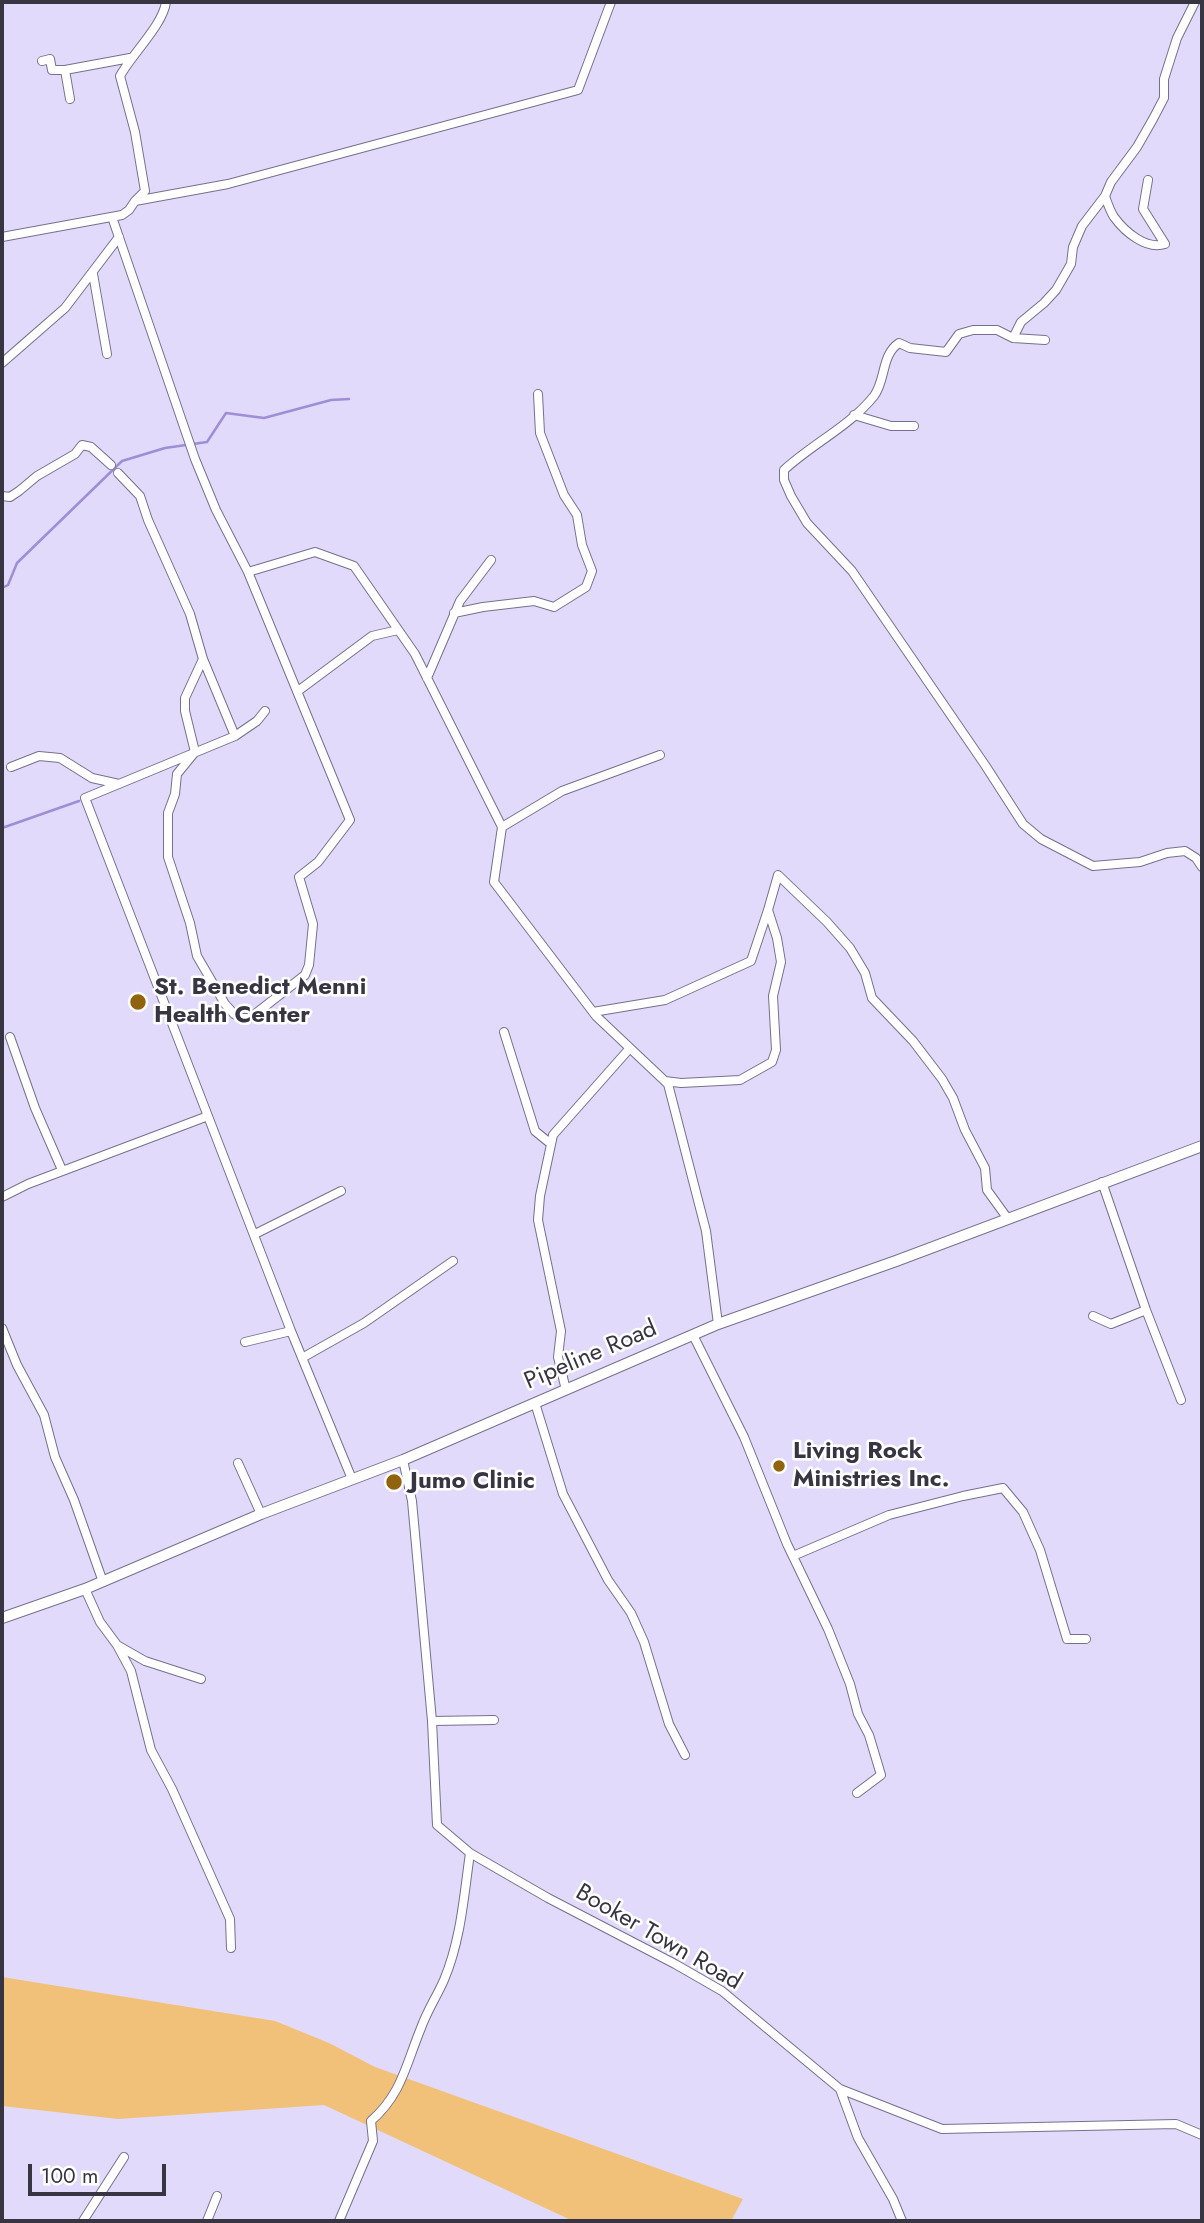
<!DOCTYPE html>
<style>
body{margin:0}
#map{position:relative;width:1204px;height:2223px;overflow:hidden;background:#e1dafa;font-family:Jost,sans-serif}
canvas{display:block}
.frame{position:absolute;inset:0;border:4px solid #383542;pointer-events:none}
.scale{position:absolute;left:28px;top:2164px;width:138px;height:32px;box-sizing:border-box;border:4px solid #383542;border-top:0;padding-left:9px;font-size:21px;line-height:24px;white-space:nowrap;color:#383542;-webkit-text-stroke:5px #fff;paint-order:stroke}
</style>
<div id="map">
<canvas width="1204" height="2223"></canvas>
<div class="frame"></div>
<div class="scale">100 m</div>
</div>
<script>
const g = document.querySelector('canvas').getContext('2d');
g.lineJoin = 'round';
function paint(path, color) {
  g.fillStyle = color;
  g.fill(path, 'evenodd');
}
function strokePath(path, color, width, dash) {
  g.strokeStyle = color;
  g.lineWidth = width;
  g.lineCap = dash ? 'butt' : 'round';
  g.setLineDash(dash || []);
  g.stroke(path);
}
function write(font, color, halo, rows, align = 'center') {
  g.font = font + ' Jost,sans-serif';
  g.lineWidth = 5;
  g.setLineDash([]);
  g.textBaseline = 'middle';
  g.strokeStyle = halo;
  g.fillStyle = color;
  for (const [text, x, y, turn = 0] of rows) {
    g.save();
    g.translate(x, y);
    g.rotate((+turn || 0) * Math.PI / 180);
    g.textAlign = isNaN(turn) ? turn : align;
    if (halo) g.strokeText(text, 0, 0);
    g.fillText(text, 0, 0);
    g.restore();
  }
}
const green = new Path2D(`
 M2 1977 275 2021 329 2043 375 2067 743 2199 731 2221H573L324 2105 118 2119 2 2106Z`);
const stream = new Path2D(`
 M2 588 8 585 17 563 122 461 165 448 207 442 226 413 264 418 331 400 349 399
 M2 828 79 801`);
const street = new Path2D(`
 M42 61 50 59 52 70H65L130 58
 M65 70 70 99
 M1105 196C1107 202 1110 211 1114 217 1125 232 1146 250 1165 244L1143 209 1148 180
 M135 201 145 191 135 132 120 76C132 54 163 25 166 2
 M112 217 195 459 216 510 248 572 350 820 318 862 299 877 313 924 309 965 305 975 250 1018H242L234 1014 225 1004 197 956 190 923 168 857V813L175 794 177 774 195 752 185 711V698L203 659 190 614 148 520 140 496 118 473
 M2 237 122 215 129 210 135 201 228 184 578 90 611 2
 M93 274 107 354
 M1013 338 1021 322 1044 303 1056 290 1071 264 1073 247 1082 226 1105 196 1111 182 1137 147 1153 119 1164 98V79L1177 38 1195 2
 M1045 340 1013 338 997 330H973L959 334 946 352 910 348 899 343C881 355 886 380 874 396 850 426 812 444 784 470V480L791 496 807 523 852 571 985 765 1023 824 1041 839 1093 866 1140 862 1167 853 1185 851 1196 858 1202 867
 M2 363 65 308 119 237
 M854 415 891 426H914
 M2 496 10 497 19 491 37 476 75 454 82 445 91 447 111 465
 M248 572 315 552 354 566 415 654 502 827 494 882 596 1016 668 1084 706 1231 718 1324
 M454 613 483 607 534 601 554 607 586 587 592 571 582 545 577 515 564 495 540 433 538 394
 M203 659 235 736
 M427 678 460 601 491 560
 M298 691 372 636 398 630
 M265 711 257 721 235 736 85 798 291 1331 352 1479
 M11 767 39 756 60 758 92 778 119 784
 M502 827 562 791 660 755
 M593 1012 665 1000 751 961 768 910
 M504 1032 535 1131 551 1144
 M10 1037 35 1108 62 1170
 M665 1081 681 1083 740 1080 772 1062 776 1050 773 996 781 962 777 938 768 910 778 875 827 922 850 948 865 973 872 998 913 1041 942 1079 953 1098 965 1130 985 1168 987 1190 1008 1219
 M1102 1182 1146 1310 1181 1400
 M2 1197 28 1184 208 1116
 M255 1234 341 1191
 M1093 1316 1111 1324 1146 1310
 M2 1328 17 1365 44 1415 55 1457 74 1500 103 1582
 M693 1335 744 1437 787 1544 828 1629 850 1684 858 1714 869 1735 881 1775 857 1793
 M245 1342 291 1331
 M302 1358 364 1323 453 1261
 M566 1390 558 1357 561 1331 538 1220 540 1196 553 1135 630 1048
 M535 1403 563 1494 608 1580 631 1613 644 1642 669 1724 685 1755
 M403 1460 412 1501 432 1721 437 1825 470 1853 548 1898 675 1964 722 1991 840 2089 942 2129 1176 2124 1202 2135
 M238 1463 261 1514
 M793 1556 889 1515 963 1496 1003 1488 1023 1512 1040 1550 1067 1639H1086
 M85 1589 100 1622 117 1645 131 1671 151 1750 172 1789 230 1919 231 1948
 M117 1645 145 1661 201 1679
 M432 1721 494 1720
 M840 2089 858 2138 893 2199 902 2221
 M83 2221 124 2157
 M207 2221 217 2196
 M339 2221 373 2141 371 2121C402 2094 406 2064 421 2028 427 2011 437 1996 444 1980 461 1940 464 1895 470 1853`);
const secondary = new Path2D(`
 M2 1618 85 1589 261 1514 403 1460 718 1324 896 1261 1202 1146`);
const markers = [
 [138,1002,9,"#91630e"],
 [779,1466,7,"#91630e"],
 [394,1482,9,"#91630e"]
];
const poiNames = [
 ["St. Benedict Menni",154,988],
 ["Health Center",154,1016],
 ["Living Rock",793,1452],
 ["Ministries Inc.",793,1480],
 ["Jumo Clinic",410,1482]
];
const streetNames = [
 ["Pipeline Road",591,1356,-23],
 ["Booker Town Road",658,1938,30]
];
paint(green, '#f2c179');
strokePath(stream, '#9f8dd6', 2.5);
strokePath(street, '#76708d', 10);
strokePath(secondary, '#76708d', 12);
strokePath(street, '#fff', 8);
strokePath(secondary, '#fff', 10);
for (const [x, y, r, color] of markers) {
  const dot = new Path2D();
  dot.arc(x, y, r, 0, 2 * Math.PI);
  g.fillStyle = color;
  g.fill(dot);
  strokePath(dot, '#fff', 2.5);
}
write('bold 24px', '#383542', '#fff', poiNames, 'left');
write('24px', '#383542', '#fff', streetNames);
</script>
